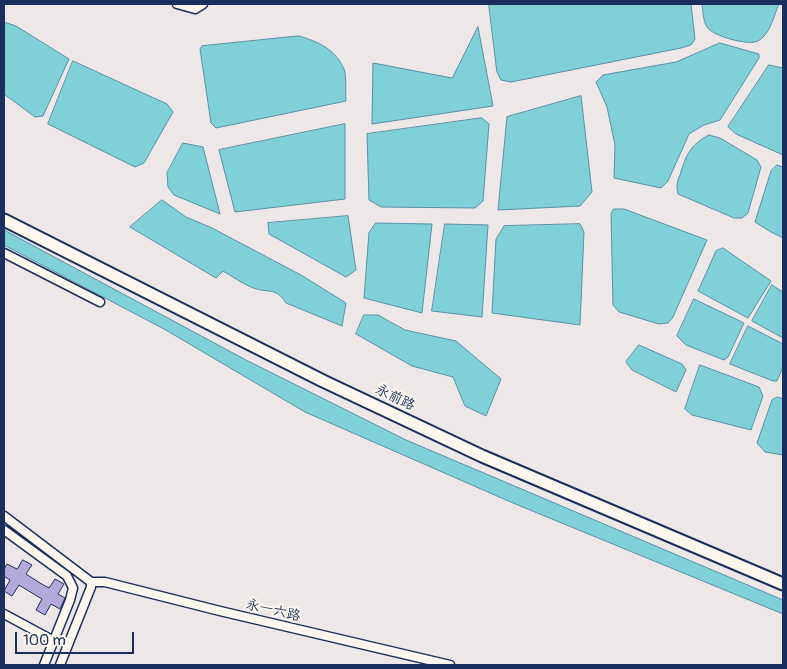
<!DOCTYPE html>
<meta charset="utf-8">
<style>
body{margin:0}
#map{position:relative;width:787px;height:669px;overflow:hidden;background:#ede7e8;font-family:Pangolin,sans-serif}
canvas{display:block}
.frame{position:absolute;inset:0;border:5px solid #1b2f5e;pointer-events:none}
.scale{position:absolute;left:15px;top:632px;width:119px;height:22px;box-sizing:border-box;border:2px solid #1b2f5e;border-top:0;padding-left:6px;font-size:15px;line-height:18px;white-space:nowrap;color:#1b2f5e;-webkit-text-stroke:4px #fbf7ec;paint-order:stroke}
</style>
<div id="map">
<canvas width="787" height="669"></canvas>
<div class="frame"></div>
<div class="scale">100 m</div>
</div>
<script>
const g = document.querySelector('canvas').getContext('2d');
g.lineJoin = 'round';
function paint(path, color) {
  g.fillStyle = color;
  g.fill(path, 'evenodd');
}
function strokePath(path, color, width, dash) {
  g.strokeStyle = color;
  g.lineWidth = width;
  g.lineCap = dash ? 'butt' : 'round';
  g.setLineDash(dash || []);
  g.stroke(path);
}
function write(font, color, halo, rows, align = 'center') {
  g.font = font + ' Pangolin,"LXGW WenKai TC",sans-serif';
  g.lineWidth = 4;
  g.setLineDash([]);
  g.textBaseline = 'middle';
  g.strokeStyle = halo;
  g.fillStyle = color;
  for (const [text, x, y, turn = 0] of rows) {
    g.save();
    g.translate(x, y);
    g.rotate((+turn || 0) * Math.PI / 180);
    g.textAlign = isNaN(turn) ? turn : align;
    if (halo) g.strokeText(text, 0, 0);
    g.fillText(text, 0, 0);
    g.restore();
  }
}
const water = new Path2D(`
 M489 4H691L695 39 691 45 681 48 511 82 501 80 497 72Z
 M702 4H779C774 15 770 35 758 41 749 46 712 36 707 27 703 21 703 10 702 4Z
 M4 22 16 26 69 59 43 116 35 117 4 94Z
 M478 27 493 106 372 124 373 63 452 78Z
 M299 36C319 42 335 49 344 69 347 78 345 91 346 101L216 128 211 123 200 49 202 46Z
 M720 43 759 54V58L720 120 704 125 689 134 668 181 661 188 614 178 615 145 607 107 596 82 603 75 676 62Z
 M73 61 167 104 173 112 144 163 135 167 48 124Z
 M769 65 783 68V155L736 134 728 127Z
 M581 96 592 192 580 206 498 210 507 117Z
 M482 118 489 124 483 201 475 208 381 207 369 200 367 134Z
 M345 124V199L235 212 219 150Z
 M709 135 720 138 757 160 761 167 748 213 742 218H734L678 194C676 186 677 182 680 175 686 155 690 145 709 135Z
 M183 143 203 147 220 214 174 195 168 187 167 173Z
 M777 165 783 167V238L771 232 755 222 771 171Z
 M162 200 186 217 212 228 301 275 346 303 342 326 286 303C276 286 266 294 251 287 241 283 232 276 223 271L216 278 130 227Z
 M614 209H624L707 240 673 317 668 323 659 324 619 312 613 305 611 214Z
 M348 216 356 270 346 277 269 234 268 223Z
 M376 223 432 224 422 313 364 298 369 233Z
 M445 224 488 225 482 317 432 311Z
 M580 224 584 232 580 325 492 313 496 239 504 226Z
 M4 230 246 360 406 440 783 600V614L513 503 305 412 164 329 4 245Z
 M723 248 771 281 748 318 698 291 716 251Z
 M772 285 783 292V338L752 321Z
 M694 299 744 323 728 357 724 360 686 345 677 336Z
 M364 315H378L405 330 456 341 501 379 486 416 465 406 453 377 412 366 356 334Z
 M748 326 783 344V367L777 381H773L730 364Z
 M639 345 682 364 686 370 676 392 632 370 626 362Z
 M700 365 759 387 763 396 751 430 692 415 685 409Z
 M778 397 783 399V455L765 452 757 443 772 400Z`);
const building = new Path2D(`
 M23 560 32 565 26 574 40 583 49 588 55 579 64 584 58 594 65 598 60 609 51 604 45 615 36 610 42 599 27 590 19 585 12 596 4 591 10 580 4 576V569L7 564 17 569Z`);
const street = new Path2D(`
 M177 4 195 9 203 4
 M4 253 100 302
 M4 516 91 582V587L60 665
 M4 530 67 576 73 588 70 600 44 665
 M91 582H105L220 611 450 665
 M4 614 54 641`);
const secondary = new Path2D(`
 M4 220 323 381 482 456 783 584`);
const streetNames = [
 ["永前路",395,398,25],
 ["永一六路",273,611,13]
];
paint(water, '#7fd0d7');
strokePath(water, '#5790a7', 1);
paint(building, '#b3a9da');
strokePath(building, '#1b2f5e', 1);
strokePath(street, '#1b2f5e', 11);
strokePath(secondary, '#1b2f5e', 15);
strokePath(street, '#fbf7ec', 8);
strokePath(secondary, '#fbf7ec', 11);
write('14px', '#1b2f5e', '#fbf7ec', streetNames);
</script>
